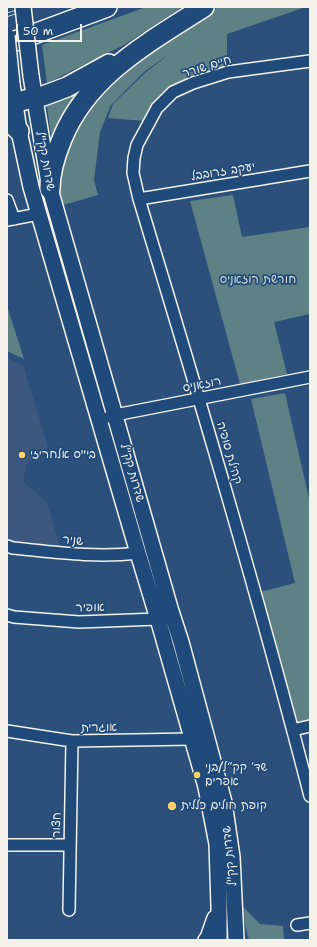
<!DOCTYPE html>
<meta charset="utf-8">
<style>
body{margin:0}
#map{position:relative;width:317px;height:947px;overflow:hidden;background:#2c507c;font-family:"Shantell Sans",sans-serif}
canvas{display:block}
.frame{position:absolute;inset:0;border:8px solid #f4f1e8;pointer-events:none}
.scale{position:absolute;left:16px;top:24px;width:66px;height:18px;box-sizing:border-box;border:2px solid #f4f1e8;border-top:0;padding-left:5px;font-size:12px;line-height:14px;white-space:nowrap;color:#f4f1e8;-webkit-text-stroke:3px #1f4a7a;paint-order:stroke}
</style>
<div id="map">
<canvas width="317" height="947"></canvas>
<div class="frame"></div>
<div class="scale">50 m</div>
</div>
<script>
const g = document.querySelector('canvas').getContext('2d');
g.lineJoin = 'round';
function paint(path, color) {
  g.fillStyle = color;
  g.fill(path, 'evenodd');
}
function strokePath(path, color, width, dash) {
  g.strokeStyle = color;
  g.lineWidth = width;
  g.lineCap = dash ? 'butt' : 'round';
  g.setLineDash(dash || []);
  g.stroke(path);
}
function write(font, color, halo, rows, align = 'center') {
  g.font = font + ' "Shantell Sans","Playpen Sans Hebrew",sans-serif';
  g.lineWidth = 3.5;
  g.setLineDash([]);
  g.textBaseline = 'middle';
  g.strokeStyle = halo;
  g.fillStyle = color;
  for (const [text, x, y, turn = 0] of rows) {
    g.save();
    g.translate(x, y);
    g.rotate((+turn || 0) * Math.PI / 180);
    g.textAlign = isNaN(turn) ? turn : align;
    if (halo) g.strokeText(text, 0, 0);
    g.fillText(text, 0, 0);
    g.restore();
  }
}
const built = new Path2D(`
 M7 358 23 365 48 447 27 463 23 482 47 502 59 544 48 551 7 545Z`);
const green = new Path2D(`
 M146 7H182L124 45 47 83 42 45Z
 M219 7H306L227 34V70L187 83 144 121 108 118 113 104 146 72 172 52 145 71 111 105 100 132 94 180 98 195 56 207 53 189 70 134 92 97 164 39Z
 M83 88C65 108 61 115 56 141L52 144 47 106Z
 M233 195 242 237 310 227V314L274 322 287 374 240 384 190 201Z
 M7 306 24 359 7 351Z
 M285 393 310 503V722L296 726 260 592 295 583 251 399Z
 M243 907 260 924 283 926 284 940H249L245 925Z`);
const street = new Path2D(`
 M310 61 228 72 193 83 173 92 157 108 137 145 134 158 133 173 139 199C199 397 258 595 310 796
 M139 199 310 171
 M7 200 14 219
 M7 220 39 214
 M109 417 115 415 310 377
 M7 546 13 548C54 552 96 558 138 553
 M7 615 14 617 79 622 158 619 163 616
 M293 730 310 726
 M7 731 72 741 193 739
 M7 845H70
 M69 910 72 741
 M297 925 310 923`);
const secondary = new Path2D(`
 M31 76 50 189 170 608 181 642 224 802 232 857 236 940
 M12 84 19 131 31 187 138 553 158 619 206 787 217 844 219 906V940
 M206 940 208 938 215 918`);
const highway = new Path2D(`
 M7 44 107 7
 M7 104 43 96 67 87 109 64
 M7 120 11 123 19 131
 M50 189C50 171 55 156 62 139 88 75 148 43 204 7`);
const rail = new Path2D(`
 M7 15 29 7`);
const secondaryBridge = new Path2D(`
 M23 7 31 76
 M7 36 12 84`);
const markers = [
 [22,455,4,"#ffd166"],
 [197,775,4,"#ffd166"],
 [172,806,5,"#ffd166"]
];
const streetNames = [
 ["חיים שורר",207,67,-17],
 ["שדרות קק\"ל",45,161,79],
 ["יעקב זרובבל",223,172,-9],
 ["רוזאניס",202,385,-11],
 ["קהילת סופיה",229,453,74],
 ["שדרות קק\"ל",132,473,74],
 ["שניר",73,541,5],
 ["אופיר",90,608,-1],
 ["אוגרית",99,728,-1],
 ["חצור",57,825,-89],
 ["שדרות קק\"ל",230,856,-96]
];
const parkNames = [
 ["חורשת רוזאניס",258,280]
];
const poiNames = [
 ["בי\"ס אלחריזי",30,455],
 ["שד׳ קק״ל/בני",205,768],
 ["אפרים",205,782],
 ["קופת חולים כללית",181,806]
];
paint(built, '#3c587e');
paint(green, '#5e8185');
strokePath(street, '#f4f1e8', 14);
strokePath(secondary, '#f4f1e8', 18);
strokePath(highway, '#f4f1e8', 22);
strokePath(street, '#1f4a7a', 11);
strokePath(secondary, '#1f4a7a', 15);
strokePath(highway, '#1f4a7a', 19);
strokePath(rail, '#f4f1e8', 4);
strokePath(rail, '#1f4a7a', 2.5, [8]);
strokePath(secondaryBridge, '#f4f1e8', 18, []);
strokePath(secondaryBridge, '#1f4a7a', 15);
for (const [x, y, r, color] of markers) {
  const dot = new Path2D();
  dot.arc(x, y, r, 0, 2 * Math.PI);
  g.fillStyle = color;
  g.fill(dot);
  strokePath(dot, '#1f4a7a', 1.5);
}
write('12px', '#f4f1e8', '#1f4a7a', streetNames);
write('12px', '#dee0d9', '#1f4a7a', parkNames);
write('12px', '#f4f1e8', '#1f4a7a', poiNames, 'left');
</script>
